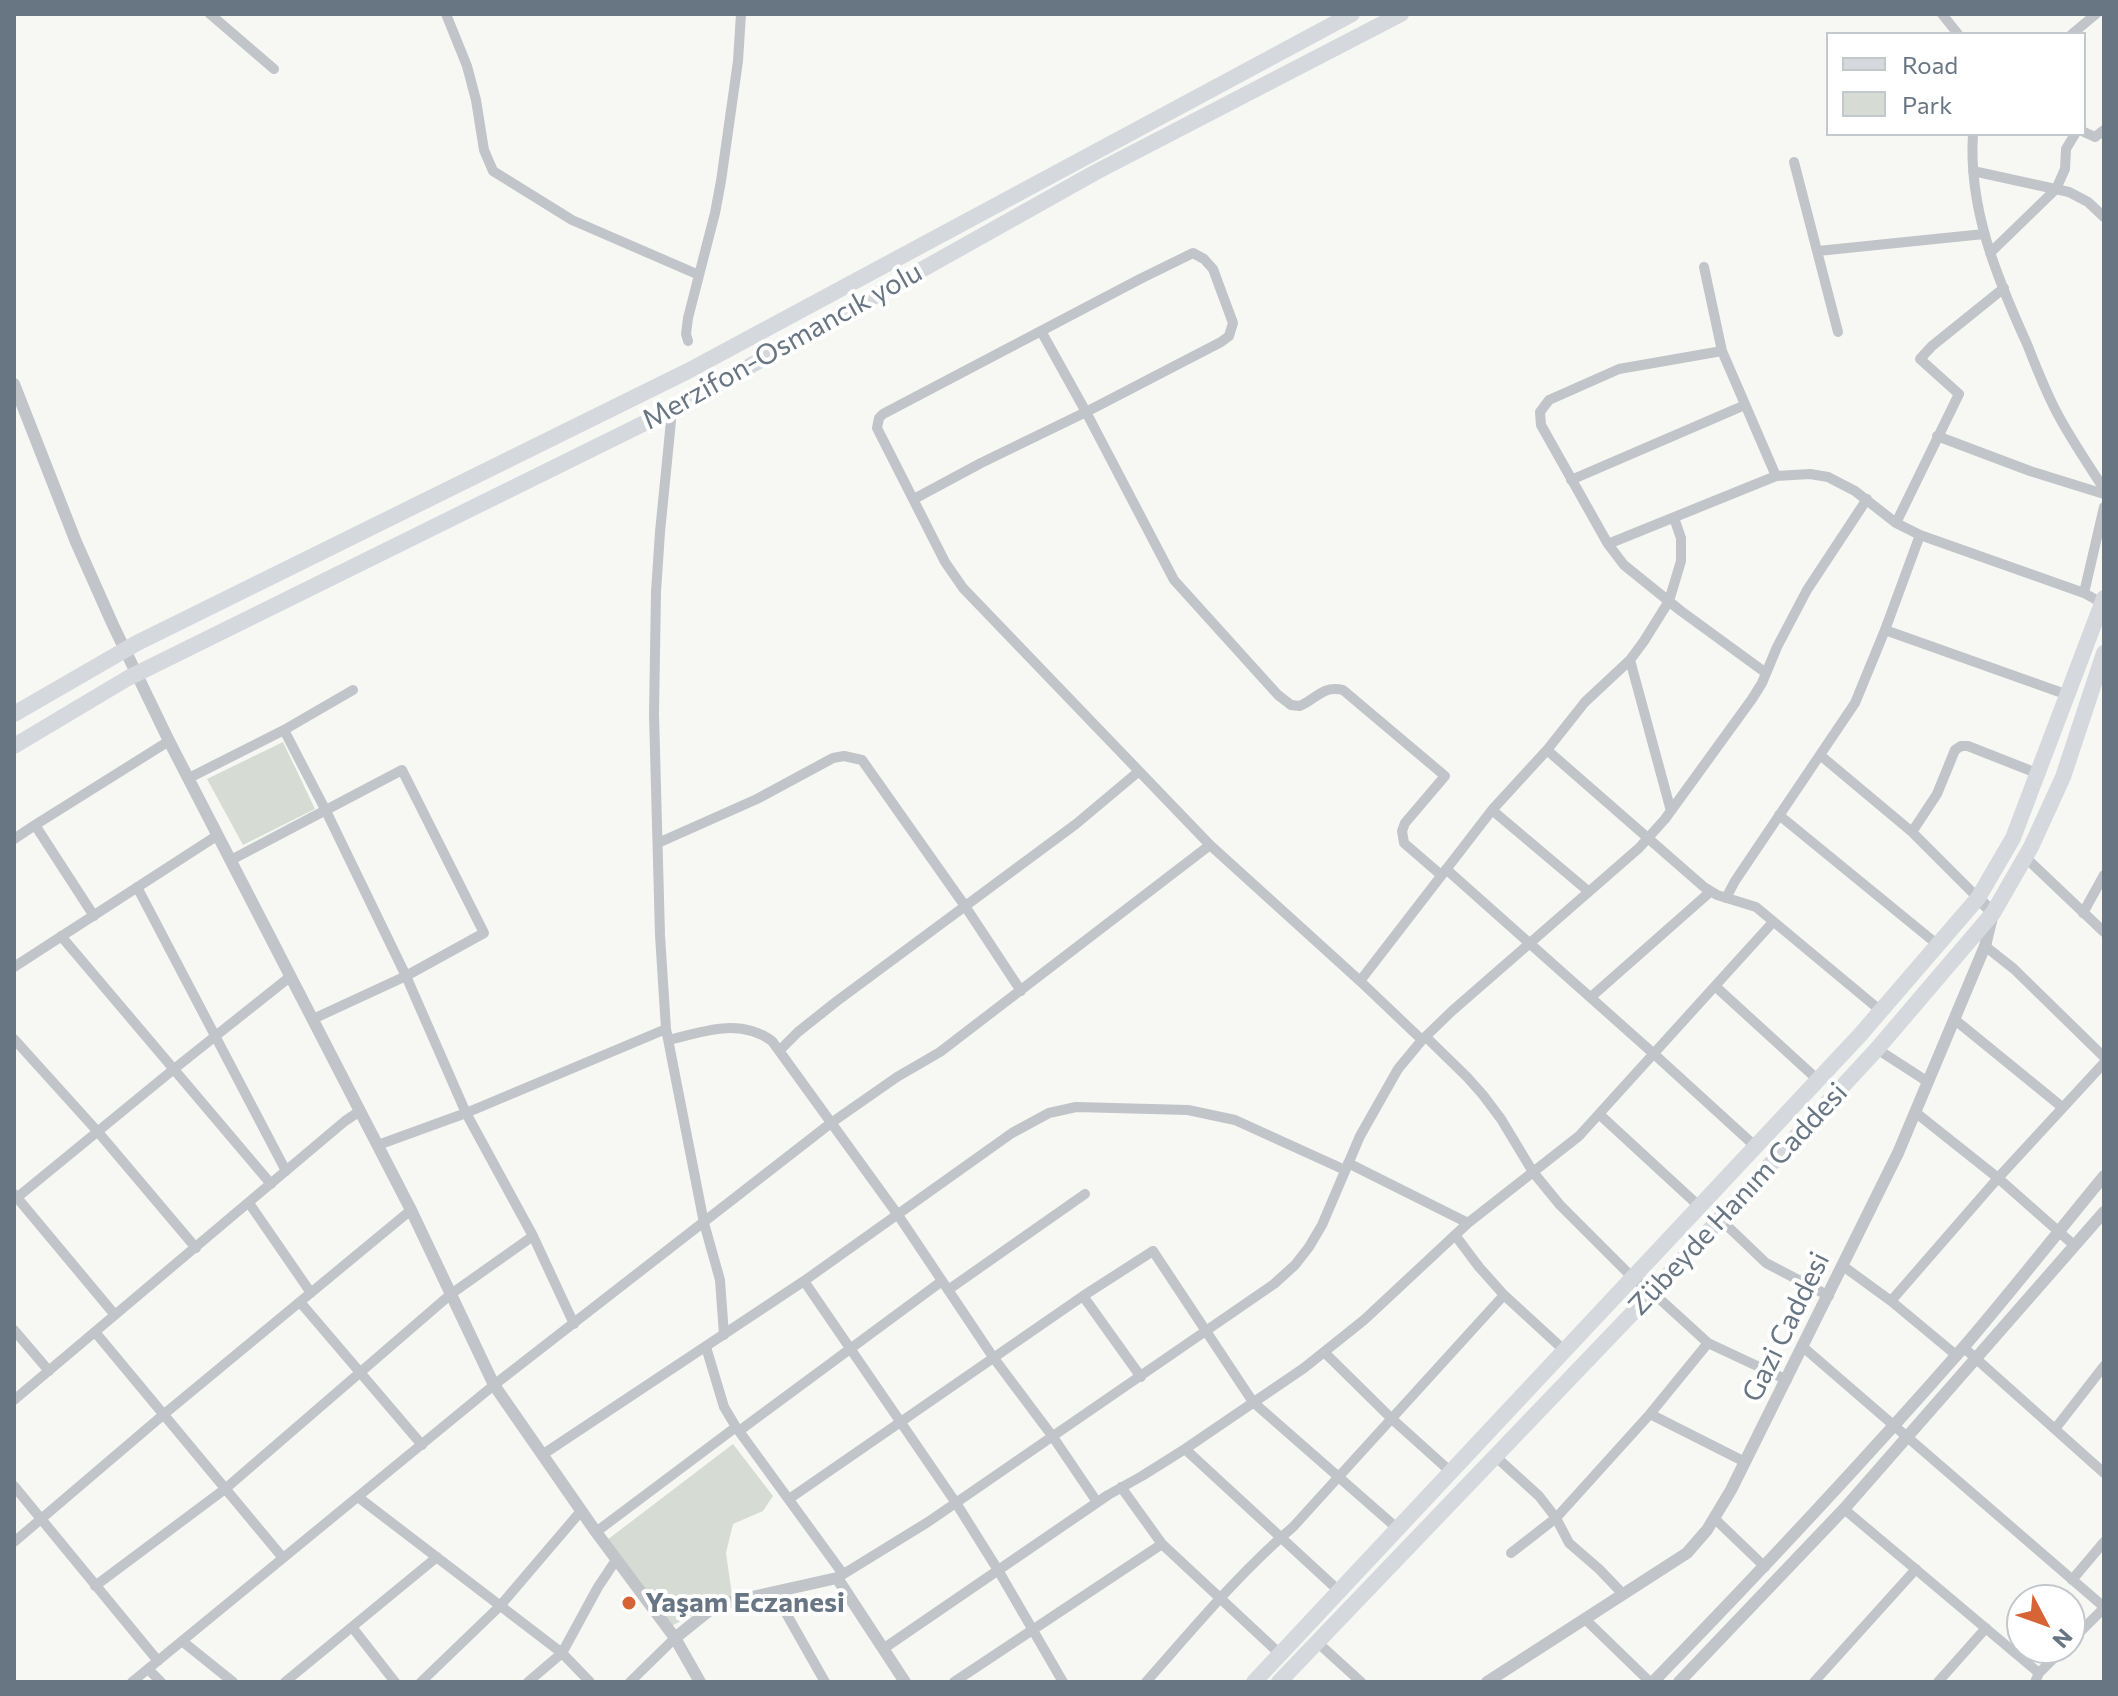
<!DOCTYPE html>
<meta charset="utf-8">
<style>
body{margin:0}
#map{position:relative;width:2118px;height:1696px;overflow:hidden;background:#f7f7f4;font-family:Commissioner,sans-serif}
canvas{display:block}
.frame{position:absolute;inset:0;border:16px solid #687583;pointer-events:none}
.legend{position:absolute;left:1826px;top:32px;width:260px;height:104px;box-sizing:border-box;background:#fff;border:2px solid #c3c8cd;margin:0;padding:10px 14px;list-style:none;font-size:24px;color:#687583}
.legend li{display:flex;align-items:center;gap:16px;height:40px}
.legend b{width:40px;border:2px solid #c3c8cd}
.north{position:absolute;left:2006px;top:1584px;width:80px;height:80px;box-sizing:border-box;background:#fff;border:2px solid #c3c8cd;border-radius:50%;rotate:131deg;font-size:22px;font-weight:700;line-height:32px;text-align:center;color:#687583}
.north::after{content:'';display:block;margin:auto;width:28px;height:36px;background:#d66435;clip-path:polygon(50% 0,100% 100%,50% 72%,0 100%)}
</style>
<div id="map">
<canvas width="2118" height="1696"></canvas>
<div class="frame"></div>
<ul class="legend">
<li><b style="height:10px;background:#d5d8dc"></b>Road</li>
<li><b style="height:22px;background:#d6dcd4"></b>Park</li>
</ul>
<div class="north">N</div>
</div>
<script>
const g = document.querySelector('canvas').getContext('2d');
g.lineJoin = 'round';
function paint(path, color) {
  g.fillStyle = color;
  g.fill(path, 'evenodd');
}
function strokePath(path, color, width, dash) {
  g.strokeStyle = color;
  g.lineWidth = width;
  g.lineCap = dash ? 'butt' : 'round';
  g.setLineDash(dash || []);
  g.stroke(path);
}
function write(font, color, halo, rows, align = 'center') {
  g.font = font + ' Commissioner,sans-serif';
  g.lineWidth = 8;
  g.setLineDash([]);
  g.textBaseline = 'middle';
  g.strokeStyle = halo;
  g.fillStyle = color;
  for (const [text, x, y, turn = 0] of rows) {
    g.save();
    g.translate(x, y);
    g.rotate((+turn || 0) * Math.PI / 180);
    g.textAlign = isNaN(turn) ? turn : align;
    if (halo) g.strokeText(text, 0, 0);
    g.fillText(text, 0, 0);
    g.restore();
  }
}
const green = new Path2D(`
 M283 742 315 809 243 845 207 779Z
 M733 1444 773 1496 763 1511 733 1524 726 1553 732 1595 671 1626 607 1540Z`);
const minor = new Path2D(`
 M210 14 274 69
 M446 14 467 66 476 100 484 150 493 171 572 220 699 275
 M1942 14 1958 34
 M2072 34 2096 14
 M2084 132 2095 137 2104 130
 M1973 134C1968 208 1997 278 2027 344 2036 367 2045 390 2056 411 2070 438 2088 464 2104 489
 M1794 162 1838 332
 M1973 171 2069 192 2088 202 2104 217
 M1818 251 1984 234
 M1990 253 2056 189 2065 169 2066 149 2075 134
 M1704 267 1722 351 1776 476
 M688 341 686 334 688 318 715 213 721 181 738 61 741 14
 M1722 351 1619 369 1549 400 1540 412 1541 425 1608 544 1624 565 1681 611 1766 673
 M671 421 660 532 656 592 654 714 660 935 666 1029 704 1223 720 1280 724 1335
 M1937 436 2030 471 2104 494
 M1571 480 1745 405
 M914 499 981 463 1086 412 1041 331
 M1896 523 1959 394 1920 359 1932 346 2004 288
 M1608 544 1776 476 1810 474 1828 477 1855 491 1896 523 1920 535 2084 593 2102 603
 M2084 593 2104 507
 M1885 630 2068 695
 M1630 660 1671 811
 M284 730 326 811 406 976 466 1113 533 1236 574 1324
 M1547 750 1704 887 1717 895 1756 907 1881 1011
 M1820 755 1912 832 1978 898
 M189 778 284 730 353 690
 M1492 810 1588 891
 M1779 815 1938 945
 M1912 832 1937 794 1955 750 1961 746H1968L2039 774
 M14 839 35 825
 M658 843 757 799 833 758 844 756 862 760 965 906 1021 991
 M2025 857 2104 932
 M231 860 402 770 484 933 406 976 313 1019
 M1446 869 1654 1054 1756 1147
 M137 887 286 1171
 M1726 898 1735 881 1855 703 1885 630 1920 535
 M2083 913 2104 875
 M94 916 35 825 169 741
 M61 936 271 1184
 M1985 946 2014 969 2104 1057
 M14 967 218 835
 M1360 981 1492 810 1547 750 1585 702 1630 660 1644 641 1669 601 1681 561V538L1674 518
 M1715 986 1818 1080
 M1591 997 1710 892
 M1954 1019 2062 1107
 M1426 1037 1467 1077 1483 1095 1501 1119 1533 1172 1560 1205 1633 1278 1652 1292 1708 1343 1787 1380
 M14 1039 98 1132 196 1248
 M669 1040C704 1031 740 1018 772 1041L898 1215 993 1357 1053 1437 1097 1502
 M1422 1040 1360 981 1210 845 963 588 945 562 877 428 879 418 883 414 1140 279 1193 253 1204 259 1213 269 1233 323 1229 336 1221 342 1086 412 1174 580 1278 695 1291 705 1300 706C1316 699 1323 685 1343 690L1445 776 1405 823 1402 831 1404 843 1441 875
 M1877 1049 1928 1082
 M780 1050 798 1032 837 1001 1076 824 1138 772
 M1915 1112 1998 1178 2075 1246
 M1599 1114 1700 1207
 M378 1145 466 1113 666 1029
 M1348 1163 1468 1223
 M14 1194 115 1315
 M14 1200 174 1069 291 976
 M249 1203 311 1293
 M1720 1219 1766 1263 1829 1296
 M1455 1235 1479 1267 1504 1295 1565 1351
 M1843 1266 1891 1301 1956 1355
 M804 1281 956 1503 998 1570 1063 1682
 M948 1290 1085 1194
 M1083 1296 1141 1377
 M1891 1301 1998 1178 2104 1063
 M300 1302 422 1445
 M14 1330 49 1371
 M95 1332 283 1558
 M706 1347 724 1407 736 1427 843 1574
 M1803 1347 2104 1607
 M1963 1347 2104 1473
 M1324 1352 1392 1419 1451 1472
 M14 1400 345 1121 360 1111
 M1650 1414 1745 1462
 M2055 1429 2104 1366
 M739 1431 942 1281
 M1185 1449 1339 1591
 M542 1455 804 1281 1012 1133 1049 1113 1076 1107 1188 1110 1235 1120 1345 1170
 M1495 1456 1539 1496 1556 1518 1569 1543 1599 1569 1623 1594
 M14 1486 158 1661
 M1121 1487 1162 1544 1280 1654
 M358 1497 562 1653 590 1682
 M789 1499 1083 1296 1153 1251 1253 1402 1398 1529
 M1844 1509 2039 1673
 M1714 1518 1765 1567
 M596 1532 736 1427
 M14 1542 163 1415 411 1210
 M1511 1553 1556 1518 1650 1414 1708 1343
 M837 1578 928 1522 1274 1284 1295 1265 1309 1247 1322 1225 1360 1136 1398 1069 1422 1040 1452 1011 1639 848 1665 819 1752 699 1762 683 1777 647 1807 590 1867 499
 M2072 1580 2104 1542
 M95 1586 225 1489 451 1294 533 1236
 M774 1592 825 1682
 M1585 1619 1650 1682
 M352 1627 395 1682
 M182 1641 233 1682
 M1317 1642 1361 1682
 M2070 1642 2104 1608
 M883 1649 1108 1495 1142 1476 1185 1449 1304 1368 1364 1320 1468 1223 1579 1136 1773 922
 M148 1669 161 1682
 M132 1682 494 1385 831 1123 897 1077 940 1052 1210 845
 M285 1682 437 1557
 M421 1682 500 1606 581 1511
 M528 1682 562 1653 598 1587 616 1560
 M630 1682 675 1638
 M954 1682 1162 1544
 M1146 1682C1193 1629 1239 1573 1293 1527L1504 1295
 M1814 1682 1916 1569
 M1938 1682 1986 1628
 M2035 1682 2039 1673 2064 1648`);
const tertiary = new Path2D(`
 M14 384 76 542 113 625 169 741 411 1210 494 1385 596 1532 675 1638 700 1682
 M675 1638 716 1605 837 1578 905 1682
 M1487 1682 1687 1553 1707 1530 1731 1490 1898 1153 1985 946 1993 913 1978 898
 M1653 1682C1759 1573 1862 1463 1962 1349 2011 1292 2057 1233 2104 1176
 M1679 1682 1844 1509 2104 1212`);
const primary = new Path2D(`
 M1254 1682 1860 1035 1978 898 2013 838 2104 598
 M1279 1682 1646 1299 1877 1049 1993 913 2031 847 2063 777 2104 653`);
const trunk = new Path2D(`
 M14 714 137 643 688 371 1352 14
 M14 746 128 678 675 408 1096 172 1401 14`);
const markers = [
 [629,1603,8,"#d66435"]
];
const streetNames = [
 ["Merzifon-Osmancık yolu",782,346,-29],
 ["Zübeyde Hanım Caddesi",1738,1199,-47],
 ["Gazi Caddesi",1786,1327,-64]
];
const poiNames = [
 ["Yaşam Eczanesi",645,1603]
];
paint(green, '#d6dcd4');
strokePath(minor, '#c1c4c8', 10);
strokePath(tertiary, '#c1c4c8', 12);
strokePath(primary, '#d5d8dc', 16);
strokePath(trunk, '#d5d8dc', 16);
for (const [x, y, r, color] of markers) {
  const dot = new Path2D();
  dot.arc(x, y, r, 0, 2 * Math.PI);
  g.fillStyle = color;
  g.fill(dot);
  strokePath(dot, '#fff', 3);
}
write('28px', '#687583', '#fff', streetNames);
write('bold 28px', '#687583', '#fff', poiNames, 'left');
</script>
